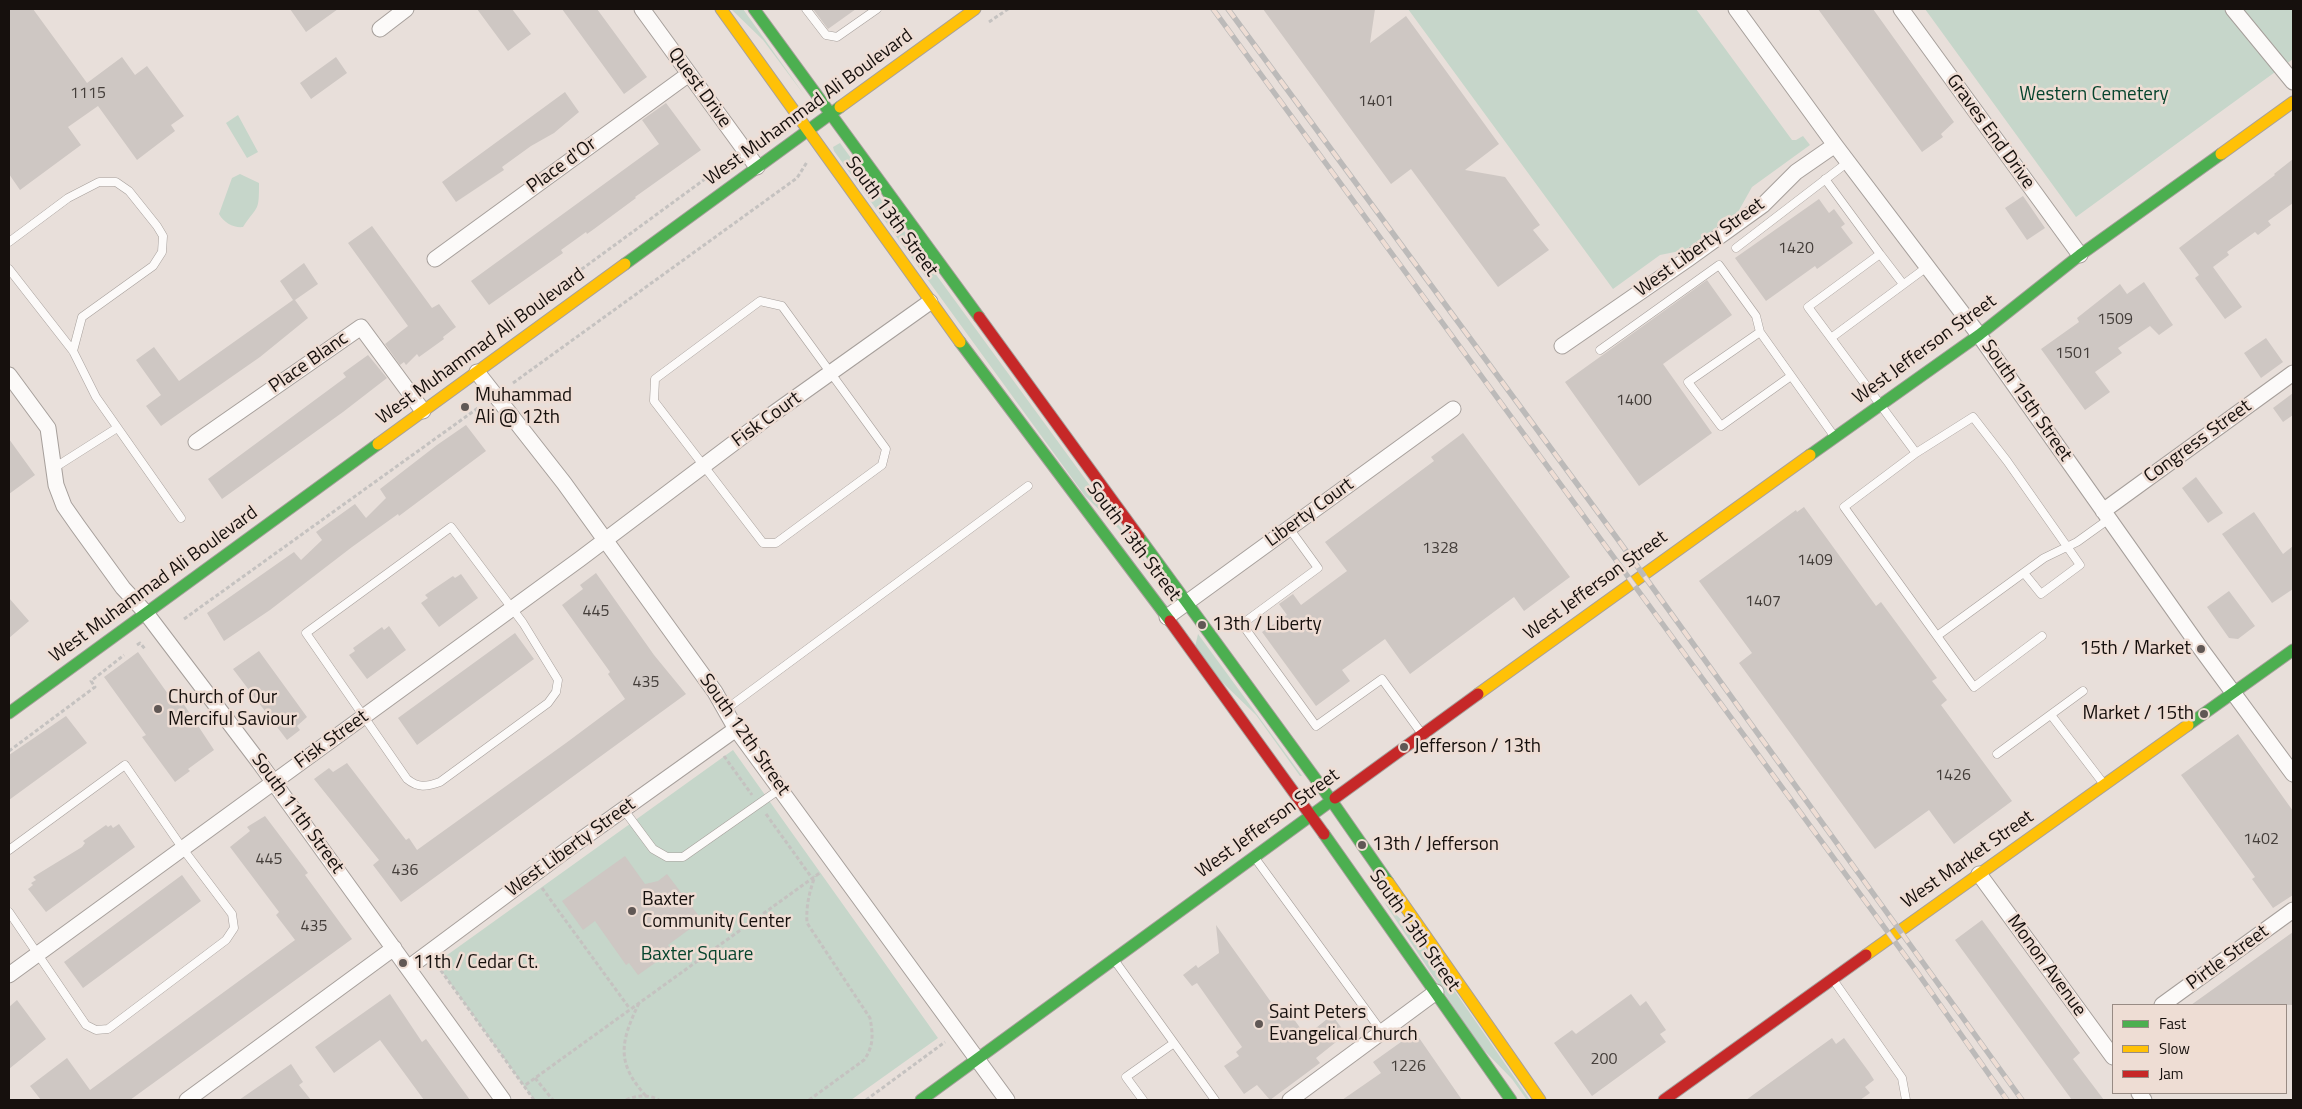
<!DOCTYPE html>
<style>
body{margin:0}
#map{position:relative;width:2302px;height:1109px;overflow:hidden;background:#e8dfda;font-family:"Titillium Web",sans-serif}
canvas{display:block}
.frame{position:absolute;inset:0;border:10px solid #16100d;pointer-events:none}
.legend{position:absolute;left:2112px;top:1004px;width:175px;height:90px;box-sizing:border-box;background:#eeddd4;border:1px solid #988b84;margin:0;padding:6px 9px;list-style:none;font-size:15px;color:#16100d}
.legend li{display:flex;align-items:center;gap:10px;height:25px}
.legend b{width:25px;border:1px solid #988b84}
</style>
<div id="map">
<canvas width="2302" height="1109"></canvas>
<div class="frame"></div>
<ul class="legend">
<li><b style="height:6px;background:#4caf50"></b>Fast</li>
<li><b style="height:6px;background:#ffc107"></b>Slow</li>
<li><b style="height:6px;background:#c62828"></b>Jam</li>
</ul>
</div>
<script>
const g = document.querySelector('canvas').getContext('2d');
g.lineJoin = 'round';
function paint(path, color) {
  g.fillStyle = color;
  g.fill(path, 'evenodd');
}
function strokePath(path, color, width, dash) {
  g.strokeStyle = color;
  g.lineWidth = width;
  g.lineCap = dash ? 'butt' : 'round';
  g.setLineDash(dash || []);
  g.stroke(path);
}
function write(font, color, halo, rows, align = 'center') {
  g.font = font + ' "Titillium Web",sans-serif';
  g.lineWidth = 5;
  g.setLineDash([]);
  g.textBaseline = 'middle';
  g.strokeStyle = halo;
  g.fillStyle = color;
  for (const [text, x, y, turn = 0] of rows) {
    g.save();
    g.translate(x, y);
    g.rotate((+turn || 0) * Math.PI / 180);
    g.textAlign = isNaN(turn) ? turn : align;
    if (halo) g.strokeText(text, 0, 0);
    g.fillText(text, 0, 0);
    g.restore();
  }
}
const green = new Path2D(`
 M731 9H743L805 96 763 40Z
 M1408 9H1696L1792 140H1796L1803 136 1810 145 1752 187 1738 212 1685 250 1660 255 1613 289Z
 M1925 9H2293V59L2076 217Z
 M238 115 258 152 247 158 226 123Z
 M840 143 1164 587 1119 529 1085 496 834 151 833 147Z
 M240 174 259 183C259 213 258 204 243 227 234 228 224 223 219 214L232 178Z
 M1198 634 1302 776H1300L1256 715 1222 682 1195 647Z
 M733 750 938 1038 851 1100H534L436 963Z
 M1384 902 1416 935 1530 1100H1527L1512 1079 1478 1044Z`);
const building = new Path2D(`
 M9 9H33L87 83 122 57 135 75 147 66 184 116 171 125 175 131 137 160 98 106 68 127 81 145 20 190 9 174Z
 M290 9H338L306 32Z
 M477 9H512L531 34 508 51Z
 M562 9H597L647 77 624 94Z
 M813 9H856L828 29Z
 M1263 9H1375L1370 43 1406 16 1499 144 1465 170 1505 177 1540 225 1533 230 1549 250 1498 287 1411 169 1391 184Z
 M1818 9H1873L1954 122 1941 134 1943 137 1922 152Z
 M336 57 347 73 311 99 300 83Z
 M565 92 579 112 554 133 531 146 502 167 504 170 456 202 442 182Z
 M666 103 701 150 635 197 636 198 594 229 587 234 586 232 561 250 563 253 489 305 471 281 659 144 642 120Z
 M2293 159V203L2268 221 2271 225 2258 235 2255 232 2227 252 2229 255 2213 267 2242 307 2225 319 2195 278 2199 275 2179 248 2275 175 2274 174Z
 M2023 196 2045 228 2027 240 2005 208Z
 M1819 199 1829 213 1834 209 1845 224 1841 227 1853 243 1817 269 1815 266 1766 301 1735 258Z
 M372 226 432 308 439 304 456 327 443 337 444 339 419 357 417 354 406 365 404 362 400 365 385 344 408 326 348 243Z
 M304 263 318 284 295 300 308 318 260 357 161 426 146 406 161 395 136 360 154 347 179 381 293 300 280 281Z
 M1707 280 1732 315 1663 364 1712 433 1639 486 1565 382Z
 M2144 282 2173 325 2159 335 2150 326 2118 348 2122 353 2095 372 2110 392 2085 410 2041 349 2079 322 2077 318 2120 284 2127 294Z
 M2266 338 2283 362 2261 378 2244 353Z
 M368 355 387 378 343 412 222 499 208 479 346 377 343 373Z
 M2293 393V415L2283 422 2273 408Z
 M466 425 486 451 399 516 398 514 352 547 270 610 224 641 207 613 294 552 301 560 322 540 316 532 355 504 366 518 386 498 380 489 437 445Z
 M1463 433 1570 577 1524 611 1514 597 1410 674 1385 639 1342 670 1350 681 1316 706 1262 632 1287 615 1279 604 1293 594 1301 605 1347 571 1325 542 1434 461 1431 457Z
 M9 439 35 475 9 494Z
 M2196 477 2223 513 2208 523 2182 488Z
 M1804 507 1876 606 1881 602 1937 678 1932 681 1947 700 1941 705 2012 801 1954 844 1929 810 1875 849 1739 663 1752 653 1699 581 1796 510 1797 512Z
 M2254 512 2283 554 2293 546V589L2272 603 2222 534Z
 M596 573 654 655 686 694 401 902 373 865 379 860 314 779 329 768 333 772 347 763 406 840 409 838 417 850 566 743 625 699 608 674 610 672 562 605 583 589 580 585Z
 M461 574 478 598 439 627 421 603 428 598 425 595 453 576 455 578Z
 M2229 591 2255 626 2238 639 2229 638 2207 607Z
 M9 598 29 621 9 638Z
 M389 626 406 650 367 679 349 655 355 651 353 648 382 627 384 630Z
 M515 633 534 659 417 745 398 718Z
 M259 651 307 717 297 726 300 730 287 740 233 669Z
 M138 652 173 701 179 697 214 750 188 769 190 771 175 782 142 737 146 735 104 677Z
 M66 716 87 743 9 800V755Z
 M2238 734 2293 811V895L2273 908 2252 879 2255 877 2181 775Z
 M265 816 308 873 305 875 352 939 130 1100H41L30 1086 67 1058 90 1090 295 940 276 915 279 912 230 847 250 831 247 827Z
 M119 824 135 847 46 912 28 889 33 885 31 883 36 880 33 877 82 847 85 843 83 841 106 825 108 827 111 825 113 828Z
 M625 856 645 884 658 881 667 874 702 920 668 945 672 951 638 975 629 963 626 965 595 921 583 930 562 901Z
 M182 875 201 901 83 988 64 962Z
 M1982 920 2080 1053 2073 1059 2104 1100H2072L1955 940Z
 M1216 925 1281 1016 1288 1011 1306 1036 1332 1015 1346 1034 1316 1058 1320 1063 1270 1100 1257 1085 1244 1094 1224 1066 1239 1056 1236 1052 1242 1047 1197 983 1192 986 1183 975 1196 965 1198 968 1219 953Z
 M2293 932V1005H2191Z
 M390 994 422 1042 426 1039 470 1100H424L380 1040 334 1073 315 1047Z
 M1631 994 1640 1006 1646 1001 1666 1030 1660 1034 1666 1042 1592 1096 1554 1043 1572 1030 1576 1034Z
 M17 1000 46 1039 9 1069V1007Z
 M1415 1032 1462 1100H1342L1381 1073 1373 1062Z
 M1832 1038 1836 1044 1844 1038 1869 1072 1874 1080 1865 1087 1870 1093 1860 1100H1746Z
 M291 1064 303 1082 299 1085 311 1100H239Z`);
const path = new Path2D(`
 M989 22 1008 9
 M571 277 731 160
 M445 368 483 341
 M513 383 797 178 807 162
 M184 619 478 408
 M137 645 140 643 145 649
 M9 751 95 687 91 681 124 655
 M724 756 752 795
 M766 814 812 878
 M542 888 630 1009
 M437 965 524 1086
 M639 1003C621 1041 615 1062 646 1096
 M535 1078 553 1100
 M534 1100 524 1086 821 872
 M626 1100C637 1095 648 1094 659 1100
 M809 1100 864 1060C874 1046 873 1034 870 1018L807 923C806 906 809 893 815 876
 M866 1100 945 1042`);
const lane = new Path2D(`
 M806 9 826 35 837 37 877 9
 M1825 179 1880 254
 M9 242 68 198 99 182H116L129 191 157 226 163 236 162 252 153 266 82 317 73 351
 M1736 248 1848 162
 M1927 267 1831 338 1916 453 1973 417 2007 461 2080 565 2041 594 2024 573
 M9 269 73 351 96 397 181 518
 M760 301 782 306 886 449 882 465 776 543H763L654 401 655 379Z
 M1760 332 1688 382 1721 426 1791 376
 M1831 338 1808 307 1880 254 1903 284
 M1600 350 1719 265 1756 316 1760 332 1834 436
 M1916 453 1844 507 1937 636 2044 558 2077 542 2109 519
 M54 468 117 428
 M451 527 523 623 558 680 556 692 548 703 440 782C426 787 418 788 407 779L306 633Z
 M1289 528 1318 568 1242 624 1316 726 1382 679 1422 734
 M1937 636 1974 687 2042 636
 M725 710 1028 486
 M2051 715 2103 783
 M1997 754 2083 691
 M624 810 653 849 667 857H683L780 789
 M9 850 125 765 183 849 232 914 234 928 226 940 108 1029 96 1030 86 1025 9 912
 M1255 858 1382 1032
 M1115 961 1215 1100
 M1834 981 1902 1078 1906 1100
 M1143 1100 1126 1077 1174 1043`);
const street = new Path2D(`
 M642 9 757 167
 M1736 9 1835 145 1979 335 2201 649 2293 774
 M1901 9 2080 255
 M2233 9 2293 82
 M380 29 406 9
 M435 259 689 74
 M1562 346 1688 259 1763 205 1796 172 1835 145
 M477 372 564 483 715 692 736 729 1007 1100
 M9 375 48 428 56 485 64 506 78 526 123 588 146 613 259 762 503 1100
 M196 442 361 327 423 411
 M2103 511 2293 373
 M1167 617 1453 409
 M1979 874 2113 1057
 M408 968 568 849 736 729
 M9 975 580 559 767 418 930 302
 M2162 1005 2293 910
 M2139 1093 2144 1100
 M187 1100 394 948
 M1290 1100 1436 992`);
const fast = new Path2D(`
 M754 9 979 317
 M625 264 840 107
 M960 342 1170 621
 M1810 455 1979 335 2080 255 2221 154
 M1139 537 1331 800 1388 882
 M9 713 378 444
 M2188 725 2293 650
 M1324 834 1511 1100
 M921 1100 1335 798`);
const slow = new Path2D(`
 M721 9 960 342
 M840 107 975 9
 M2221 154 2293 102
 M378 444 625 264
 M1478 694 1810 455
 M1388 882 1540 1100
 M1866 955 2188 725`);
const jam = new Path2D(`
 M979 317 1139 537
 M1170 621 1324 834
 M1335 798 1478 694
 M1664 1100 1866 955`);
const rail = new Path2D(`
 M1213 9 1917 972 2007 1100
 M1228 9 1619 541 2022 1100`);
const markers = [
 [465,407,5,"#605855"],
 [1202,625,5,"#605855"],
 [2201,649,5,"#605855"],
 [158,709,5,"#605855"],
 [2204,714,5,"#605855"],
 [1404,747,5,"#605855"],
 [1362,845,5,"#605855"],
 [632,911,5,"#605855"],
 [403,963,5,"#605855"],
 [1259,1024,5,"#605855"]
];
const numberNames = [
 ["1115",88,94],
 ["1401",1376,102],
 ["1420",1796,249],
 ["1509",2115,320],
 ["1501",2073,354],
 ["1400",1634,401],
 ["1328",1440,549],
 ["1409",1815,561],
 ["1407",1763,602],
 ["445",596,612],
 ["435",646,683],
 ["1426",1953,776],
 ["1402",2261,840],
 ["445",269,860],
 ["436",405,871],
 ["435",314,927],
 ["200",1604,1060],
 ["1226",1408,1067]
];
const streetNames = [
 ["Quest Drive",699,88,54],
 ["West Muhammad Ali Boulevard",809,108,-36],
 ["Graves End Drive",1990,132,54],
 ["Place d'Or",562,166,-36],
 ["South 13th Street",891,217,54],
 ["West Liberty Street",1700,248,-36],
 ["West Muhammad Ali Boulevard",481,347,-36],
 ["West Jefferson Street",1925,350,-36],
 ["Place Blanc",309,363,-35],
 ["South 15th Street",2026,401,55],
 ["Fisk Court",767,420,-36],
 ["Congress Street",2198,442,-36],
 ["Liberty Court",1310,513,-36],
 ["South 13th Street",1133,542,53],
 ["West Muhammad Ali Boulevard",154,585,-36],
 ["West Jefferson Street",1596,586,-36],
 ["South 12th Street",744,735,55],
 ["Fisk Street",332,740,-36],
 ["South 11th Street",297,814,54],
 ["West Jefferson Street",1268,824,-36],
 ["West Liberty Street",571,848,-36],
 ["West Market Street",1968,860,-35],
 ["South 13th Street",1414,931,55],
 ["Pirtle Street",2228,958,-36],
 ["Monon Avenue",2046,966,54]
];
const parkNames = [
 ["Western Cemetery",2094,95],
 ["Baxter Square",697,955]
];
const poiNames = [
 ["Muhammad",475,396],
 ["Ali @ 12th",475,418],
 ["13th / Liberty",1212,625],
 ["15th / Market",2191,649,"right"],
 ["Church of Our",168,698],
 ["Merciful Saviour",168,720],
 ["Market / 15th",2194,714,"right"],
 ["Jefferson / 13th",1414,747],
 ["13th / Jefferson",1372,845],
 ["Baxter",642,900],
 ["Community Center",642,922],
 ["11th / Cedar Ct.",413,963],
 ["Saint Peters",1269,1013],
 ["Evangelical Church",1269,1035]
];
paint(green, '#c6d6ca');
paint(building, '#cec7c3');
strokePath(lane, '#a69f9b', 9);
strokePath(street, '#a69f9b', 17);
strokePath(fast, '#a69f9b', 13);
strokePath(slow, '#a69f9b', 13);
strokePath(jam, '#a69f9b', 13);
strokePath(path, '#c5c2c0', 3, [4, 2.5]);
strokePath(lane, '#fcfaf9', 8);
strokePath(street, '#fcfaf9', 15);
strokePath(fast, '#4caf50', 11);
strokePath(slow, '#ffc107', 11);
strokePath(jam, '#c62828', 11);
strokePath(rail, '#bcbab9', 5.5);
strokePath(rail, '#eeddd4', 4, [11]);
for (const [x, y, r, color] of markers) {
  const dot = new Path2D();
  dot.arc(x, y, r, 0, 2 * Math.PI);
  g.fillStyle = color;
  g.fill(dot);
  strokePath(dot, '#eeddd4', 2);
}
write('16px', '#443e3a', null, numberNames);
write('19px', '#16100d', '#eeddd4', streetNames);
write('19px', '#06442d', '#eeddd4', parkNames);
write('19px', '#16100d', '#eeddd4', poiNames, 'left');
</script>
